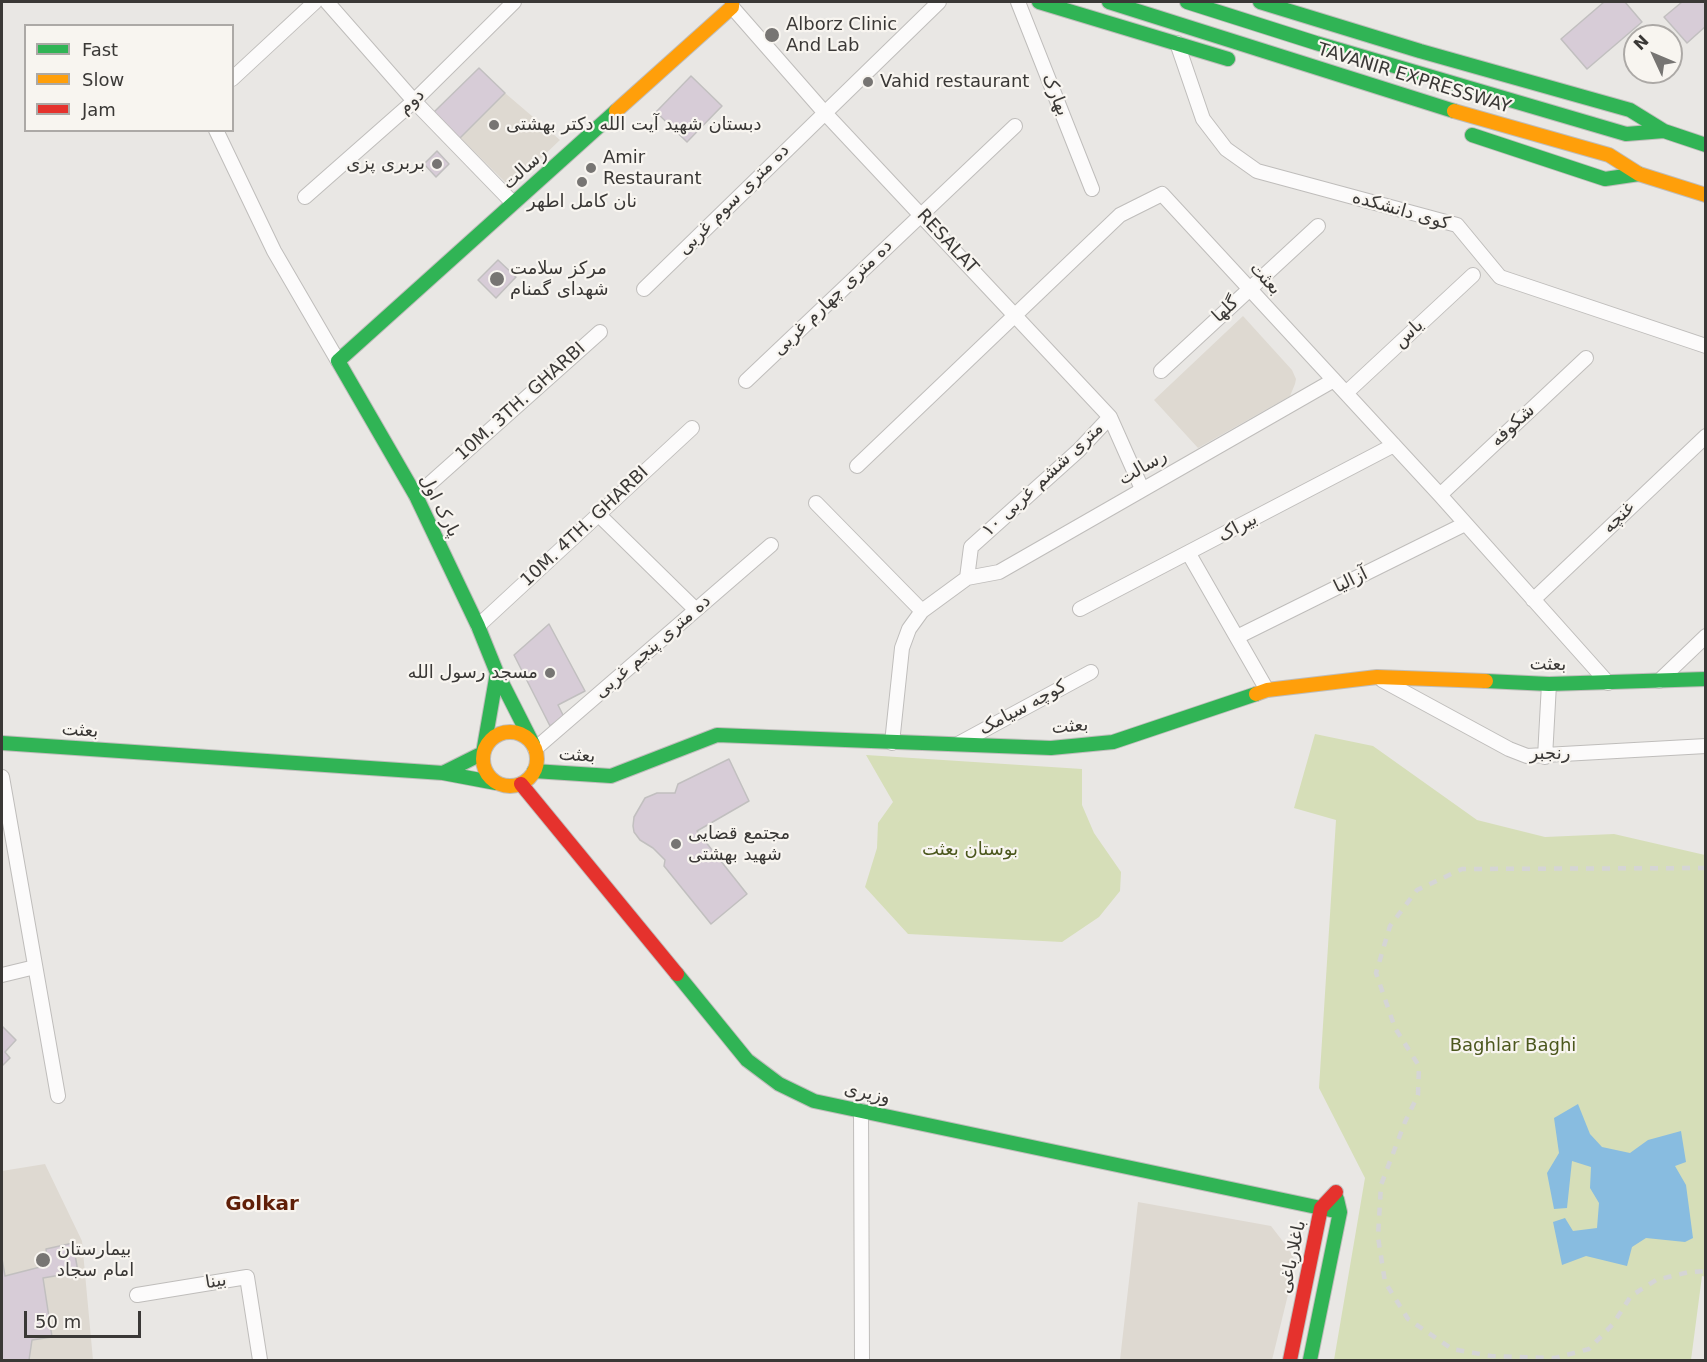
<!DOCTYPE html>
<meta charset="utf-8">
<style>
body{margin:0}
#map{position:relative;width:1707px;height:1362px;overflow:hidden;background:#e9e7e4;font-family:"DejaVu Sans",sans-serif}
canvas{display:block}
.frame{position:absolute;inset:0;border:3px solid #3a3836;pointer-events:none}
.legend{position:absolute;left:24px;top:24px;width:210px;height:108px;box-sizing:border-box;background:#f8f5f0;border:2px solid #aca9a6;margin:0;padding:8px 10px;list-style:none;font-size:18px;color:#3a3836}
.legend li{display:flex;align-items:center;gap:12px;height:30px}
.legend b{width:30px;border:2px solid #aca9a6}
.north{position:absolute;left:1623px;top:24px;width:60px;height:60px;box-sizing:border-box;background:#f8f5f0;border:2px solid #aca9a6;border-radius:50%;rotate:314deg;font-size:16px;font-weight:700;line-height:24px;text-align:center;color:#3a3836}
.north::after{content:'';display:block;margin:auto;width:21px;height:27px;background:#777573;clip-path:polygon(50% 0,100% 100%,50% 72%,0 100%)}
.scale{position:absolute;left:24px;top:1311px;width:117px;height:27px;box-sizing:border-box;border:3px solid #3a3836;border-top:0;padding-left:8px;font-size:18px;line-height:21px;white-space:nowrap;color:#3a3836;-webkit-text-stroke:4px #f8f5f0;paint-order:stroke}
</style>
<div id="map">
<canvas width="1707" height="1362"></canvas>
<div class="frame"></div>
<ul class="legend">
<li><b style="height:8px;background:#30b455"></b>Fast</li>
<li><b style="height:8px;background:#ff9f0a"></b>Slow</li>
<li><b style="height:8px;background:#e5322d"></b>Jam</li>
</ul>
<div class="north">N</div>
<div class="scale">50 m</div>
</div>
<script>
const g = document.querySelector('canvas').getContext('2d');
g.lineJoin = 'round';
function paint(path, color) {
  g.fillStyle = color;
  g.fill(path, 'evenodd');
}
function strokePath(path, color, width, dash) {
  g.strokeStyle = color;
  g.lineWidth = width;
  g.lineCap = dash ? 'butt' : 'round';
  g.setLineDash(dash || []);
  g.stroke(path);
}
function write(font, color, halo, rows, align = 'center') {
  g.font = font + ' "DejaVu Sans",Cairo,sans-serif';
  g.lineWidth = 4.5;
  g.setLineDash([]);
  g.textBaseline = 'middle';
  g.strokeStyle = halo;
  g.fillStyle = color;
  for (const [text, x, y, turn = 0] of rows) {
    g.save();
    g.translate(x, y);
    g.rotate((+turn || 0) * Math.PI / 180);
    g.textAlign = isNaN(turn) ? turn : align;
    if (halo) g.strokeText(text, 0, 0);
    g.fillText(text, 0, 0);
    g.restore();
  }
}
const built = new Path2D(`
 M479 68 505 93 560 140 517 181 505 182 434 112Z
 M1243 316 1292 370 1296 379 1295 384 1290 396 1198 448 1154 400Z
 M45 1164 82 1241 93 1360H2V1171Z
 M1138 1202 1271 1226 1288 1248 1296 1262 1272 1360H1120Z`);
const green = new Path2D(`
 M1315 734 1373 746 1477 820 1545 837 1614 834 1705 855 1706 1277 1702 1276 1691 1360H1334L1365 1178 1319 1088 1336 820 1294 808Z
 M866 755 1082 769V805L1094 833 1121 872 1120 891 1099 917 1062 942 908 934 865 887 877 848 878 823 893 802Z`);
const water = new Path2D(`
 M1578 1104 1590 1134 1602 1147 1630 1153 1648 1140 1681 1131 1686 1162 1675 1166 1686 1185 1693 1238 1685 1242 1646 1238 1632 1247 1627 1266 1586 1256 1562 1265 1553 1222 1565 1218 1573 1231 1597 1228 1599 1203 1590 1188 1591 1167 1572 1161 1567 1208 1554 1209 1547 1173 1559 1153 1554 1118Z`);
const building = new Path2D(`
 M1604 2H1625L1642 22 1587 69 1561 39Z
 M1682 2H1706V26L1687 43 1664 17Z
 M479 68 505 93 459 139 434 112Z
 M691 76 722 106 687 142 656 112Z
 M437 151 449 164 436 177 424 164Z
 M498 260 516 277 496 298 478 280Z
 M549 624 585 691 558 705 564 717 550 726 514 655Z
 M729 759 749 801 697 831 747 894 711 924 664 866 665 860 653 848 640 840 634 832 633 826 634 817 645 798 657 793H675L678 784Z
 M2 1026 16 1040 5 1052 10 1058 2 1066Z
 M73 1243 78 1272 43 1278 52 1337 32 1340 29 1360H2V1259L5 1276 48 1265 46 1249Z`);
const street = new Path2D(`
 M327 2 414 101 513 203
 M1018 2 1092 189
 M732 7 824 112 1110 417 1142 489
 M1177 43 1203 119 1226 149 1257 171 1457 225 1500 277 1706 346
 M232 79 315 2
 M216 130 274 251 338 361
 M305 197 414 101 514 2
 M644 289 939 2
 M1161 371 1318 226
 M746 381 1015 126
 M1346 393 1473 275
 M857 466 1120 215 1162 194 1440 495 1608 683
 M1440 495 1586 358
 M416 496 600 332
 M816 503 922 611
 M599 515 696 610
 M1189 554 1267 690
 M967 578 971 547 1079 450 1110 417
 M1533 600 1706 436
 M1080 609 1394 445
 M478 626 692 428
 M1237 637 1465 524
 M1382 680 1509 749 1527 756 1706 746
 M1659 681 1706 636
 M892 743 902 648 909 629 922 611 967 578 999 572 1334 380
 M958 744 1091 672
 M535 749 771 545
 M1545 757 1549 684
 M2 777 58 1096
 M2 975 35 967
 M861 1111 862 1360
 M137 1295 247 1277 260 1360`);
const fast = new Path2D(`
 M1039 2 1228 59
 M1109 2 1454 111
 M1187 2 1316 43 1626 134 1664 131 1706 145
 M1260 2 1420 51 1630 110 1664 131
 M1472 135 1605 179 1639 174
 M1486 681 1549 684 1706 679
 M2 743 443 773 496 783
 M533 744 497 673 478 626 416 496 338 361 616 111
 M534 771 611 776 717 735 1051 748 1113 742 1256 694
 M443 773 483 753 497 673
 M677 974 747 1060 779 1084 814 1101 1340 1212
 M1310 1360 1340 1212 1337 1199`);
const slow = new Path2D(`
 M616 111 732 7V2
 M1454 111 1609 155 1639 174 1706 195
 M1256 694 1267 690 1377 677 1486 681
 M483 759a27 27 0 1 1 54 0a27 27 0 1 1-54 0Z`);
const jam = new Path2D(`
 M521 784 677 974
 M1290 1360 1321 1208 1336 1192`);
const rail = new Path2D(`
 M1706 868 1462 869 1417 890 1390 926 1376 973 1395 1028 1419 1066 1418 1095 1405 1122 1381 1185 1378 1237 1385 1282 1408 1319 1452 1349 1491 1356 1555 1358 1589 1349 1613 1324 1631 1296 1656 1280 1689 1272 1706 1271`);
const markers = [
 [772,35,8,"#777573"],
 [868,82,6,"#777573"],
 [494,125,6,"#777573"],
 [437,164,6,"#777573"],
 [591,168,6,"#777573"],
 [582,182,6,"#777573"],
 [497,279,8,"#777573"],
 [550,673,6,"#777573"],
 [676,844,6,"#777573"],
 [43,1260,8,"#777573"]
];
const poiNames = [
 ["Alborz Clinic",786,25],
 ["And Lab",786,46],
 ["Vahid restaurant",880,82],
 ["دبستان شهید آیت الله دکتر بهشتی",506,125],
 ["Amir",603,158],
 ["Restaurant",603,179],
 ["بربری پزی",425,164,"right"],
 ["نان کامل اطهر",582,202,"center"],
 ["مرکز سلامت",510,269],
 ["شهدای گمنام",510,290],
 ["مسجد رسول الله",538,673,"right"],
 ["مجتمع قضایی",688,834],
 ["شهید بهشتی",688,855],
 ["بیمارستان",57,1250],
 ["امام سجاد",57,1271]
];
const streetNames = [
 ["TAVANIR EXPRESSWAY",1414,79,17],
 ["بهارک",1055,95,68],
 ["دوم",412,102,-43],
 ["رسالت",525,169,-42],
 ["ده متری سوم غربی",734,200,-45],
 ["کوی دانشکده",1401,211,16],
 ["RESALAT",947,242,47],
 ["بعثت",1265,279,47],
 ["ده متری چهارم غربی",833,298,-44],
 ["گلها",1226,310,-43],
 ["یاس",1409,334,-43],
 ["10M. 3TH. GHARBI",521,402,-42],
 ["شکوفه",1513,426,-43],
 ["رسالت",1143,468,-30],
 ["۱۰ متری ششم غربی",1043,480,-43],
 ["پارک اول",439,506,63],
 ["غنچه",1619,518,-44],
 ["10M. 4TH. GHARBI",585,527,-43],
 ["بیراک",1238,528,-28],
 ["آزالیا",1351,581,-26],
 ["ده متری پنجم غربی",653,647,-41],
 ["بعثت",1548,665,1],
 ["کوچه سیامک",1023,708,-28],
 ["بعثت",1070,727,-5],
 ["بعثت",80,731,4],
 ["رنجبر",1550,754],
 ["بعثت",577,756,4],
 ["وزیری",867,1094,12],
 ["باغلارباغی",1293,1257,-78],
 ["بینا",216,1282,-9]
];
const parkNames = [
 ["بوستان بعثت",970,850],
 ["Baghlar Baghi",1513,1046]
];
const neighbourhoodNames = [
 ["Golkar",262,1205]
];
paint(built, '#ded9d1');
paint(green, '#d6deb8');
paint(water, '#88bce0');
paint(building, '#d7ccd7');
strokePath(building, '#c1bfbf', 1.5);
strokePath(street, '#bfbdbb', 16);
strokePath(fast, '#bfbdbb', 16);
strokePath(slow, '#bfbdbb', 16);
strokePath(jam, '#bfbdbb', 16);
strokePath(street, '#fcfbfb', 14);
strokePath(fast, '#30b455', 14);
strokePath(slow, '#ff9f0a', 14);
strokePath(jam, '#e5322d', 14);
strokePath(rail, '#d5d5d5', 4.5, [8, 8]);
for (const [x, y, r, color] of markers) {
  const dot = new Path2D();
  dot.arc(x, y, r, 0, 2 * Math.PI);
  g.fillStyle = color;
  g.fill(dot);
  strokePath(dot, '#f8f5f0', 2);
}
write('18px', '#3a3836', '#f8f5f0', poiNames, 'left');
write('18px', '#3a3836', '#f8f5f0', streetNames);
write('18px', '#4b571d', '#f8f5f0', parkNames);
write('bold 20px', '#601f08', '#f8f5f0', neighbourhoodNames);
</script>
